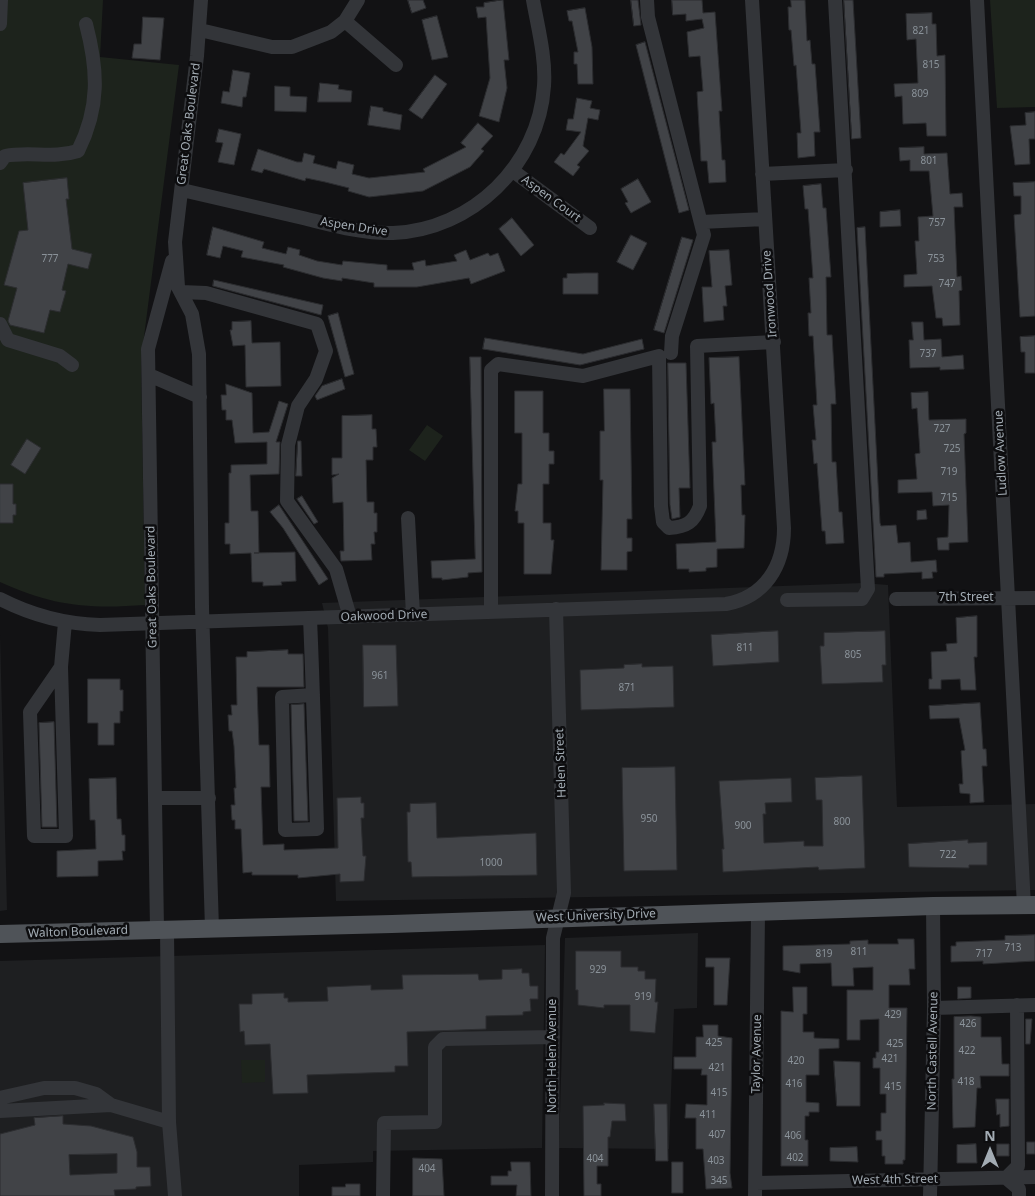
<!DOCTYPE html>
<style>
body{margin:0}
#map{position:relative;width:1035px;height:1196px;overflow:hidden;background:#121214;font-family:"Noto Sans",sans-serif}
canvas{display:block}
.north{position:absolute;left:965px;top:1126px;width:50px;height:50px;-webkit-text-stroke:4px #0d0d0f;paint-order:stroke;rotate:0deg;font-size:14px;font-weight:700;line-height:20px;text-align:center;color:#a3acb4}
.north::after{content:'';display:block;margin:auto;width:18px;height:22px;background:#a3acb4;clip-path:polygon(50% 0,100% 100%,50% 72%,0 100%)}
</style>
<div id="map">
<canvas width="1035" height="1196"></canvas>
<div class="north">N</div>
</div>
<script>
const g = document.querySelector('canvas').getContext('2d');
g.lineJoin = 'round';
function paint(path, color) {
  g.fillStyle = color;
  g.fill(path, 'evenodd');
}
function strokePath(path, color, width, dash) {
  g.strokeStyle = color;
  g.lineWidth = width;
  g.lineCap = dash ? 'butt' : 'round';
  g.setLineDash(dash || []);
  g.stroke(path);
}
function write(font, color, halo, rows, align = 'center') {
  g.font = font + ' "Noto Sans",sans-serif';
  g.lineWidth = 5;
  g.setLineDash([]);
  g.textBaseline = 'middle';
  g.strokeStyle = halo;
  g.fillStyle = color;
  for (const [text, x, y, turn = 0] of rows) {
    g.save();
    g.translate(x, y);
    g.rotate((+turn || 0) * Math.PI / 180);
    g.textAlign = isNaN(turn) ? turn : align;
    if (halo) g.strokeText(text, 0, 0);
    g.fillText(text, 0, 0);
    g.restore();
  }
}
const built = new Path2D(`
 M863 583 888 585 897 807 1035 804V890L336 901 328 628 322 603Z
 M0 635 7 910 0 911Z
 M698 933 697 1008 674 1009 669 1149 559 1148 565 938Z
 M545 945 542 1148 373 1151V1162L299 1165V1196H0V961Z`);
const green = new Path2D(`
 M0 0H103L100 57 179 65 141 360 145 605C88 609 52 606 0 582Z
 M990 0H1035V107L997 108Z
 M427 425 443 436 425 461 409 450Z
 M241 1060H265V1082L242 1083Z`);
const building = new Path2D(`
 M408 0H423L426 8 412 13Z
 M503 0 509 60H504L507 88 499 122 479 116 490 78 486 17 478 18 476 7H484V3Z
 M631 0H638L641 25 634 26Z
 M672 0H702L703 13 715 12 722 111H719L722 160H725L726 182 709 183 707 161H701L697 92 703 91 700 56 689 57 687 32 704 28 702 19 686 21V14L673 15Z
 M791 0H805L807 41 810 40 812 64H815L820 132H814L815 156 798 158 797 133H801L796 65 794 66 791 30H789L788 7H791Z
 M844 0H853L861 138 852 139Z
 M585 8 592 47 593 84H578L577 64H574V52H578L572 21H569L567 11Z
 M932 13V24H936L937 56 945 55 946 136H927L926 123 903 124 902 96 895 97 894 84 918 83 916 39 907 40 906 14Z
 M437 16 448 57 432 60 422 20Z
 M143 17 164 18 160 60 132 58 134 44H141Z
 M645 42 689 210 679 213 636 45Z
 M233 70 250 73 246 97H243L242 107 221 103 223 91 229 92Z
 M435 75 447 84 422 119 409 110Z
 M320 83 339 85 338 89 352 91 351 102H318Z
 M275 86 290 87V96L307 97 306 112 275 111Z
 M577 98 592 101 590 108 600 110 598 120 588 118 583 146 589 151 577 165 580 167 573 176 554 162 561 153 564 155 581 132 566 130 568 119H573Z
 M371 106 383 108V111L402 115 400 130 368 125Z
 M1035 112V139H1029L1030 164 1015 165 1010 126 1026 125 1025 113Z
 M478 123 493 136 481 149 484 151 470 167 423 191 369 197 348 191 349 188 325 182 306 178 305 181 264 169 262 173 251 170 258 149 297 162H302L304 153 315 156 313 163 336 169 338 161 354 165 352 174 369 178 425 172 423 169 466 147 461 143Z
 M219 129 241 134 234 165 218 162 223 143 216 142Z
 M924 147V154L947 153 950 194 962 193 963 207H954L957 277 961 276 962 290 959 291 960 325 943 326 942 318H936L932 286 904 287V275L917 274 915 241H919L918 217 933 216 929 171H910V160L900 161 899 148Z
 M67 178 69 199H66L72 249 92 254 88 269 68 264 62 290 66 291 60 312 50 310 44 333 10 325 8 321 17 288 4 285 19 231 28 230 23 183Z
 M638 179 651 202 631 213 625 203 628 202 621 189Z
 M1035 182V316L1020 317 1014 215 1021 214V196H1014L1013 183Z
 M821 184 823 208H826L831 277H826L827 335H832L836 404H831L832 462H836L839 512H842L844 543 826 544 825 531H822L817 463 814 464 812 440H816L813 405H817L813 336H809L808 313H811L809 278H813L808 209H805L803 186Z
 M900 210 901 226 880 227V212Z
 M512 218 534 245 521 256 499 229Z
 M213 227 264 242 262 248 286 254 288 247 300 250 299 255 317 261 342 265 343 261 387 265V270H414L412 263 425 260 426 266 457 261 454 255 466 250 470 260 488 253 490 256 498 253 505 271 471 284 469 278 417 287H374V283L342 278V281L323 278 283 267 284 265 241 257 243 251 223 246 220 258 207 255Z
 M865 227 880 523 881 526 896 525 898 543 910 542 911 562 936 560 937 572H932L933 578 922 579V572L884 574V577H876L857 228Z
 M631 235 647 243 633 270 617 262Z
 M682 237 693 240 664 333 654 330Z
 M729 250 732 285 725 286 727 306H723L724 320 704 322 702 287H712L709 251Z
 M584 273H598V294H563V278H567V274Z
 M214 280 323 305 321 315 213 286Z
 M338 313 354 374 345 377 328 316Z
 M251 321 252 343 280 342 281 386 246 387 245 345 233 346 230 330H232V322Z
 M912 322H923L924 340 941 339 942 357 963 355 964 369 940 370V367L910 368 909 340H913Z
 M1035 336V373H1025V352H1021L1020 337Z
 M485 338 583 354 642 339 644 349 580 365 483 349Z
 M470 357H481L482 572 468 573V577L442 580V578H432L431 561 475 559Z
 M739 357 745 485H741L742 515H745L744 548 717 549V567L706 568V571L689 572V569H677L676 544 716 542 712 442H716L714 403 711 404 709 358Z
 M668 363H686L690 488H679L680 517 672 519 670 505Z
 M342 379 345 389 317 400 315 396 322 386Z
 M226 384 252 393 253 433 269 432 279 401 288 404 276 442H280L279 474 250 475 251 511H258L259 553H254L295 552 296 581 281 582 282 585 263 586V582H252L251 553 230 554V544H225V523H229V473H231V465L267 464V442L235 443 232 420H226V410H222L221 395H226Z
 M604 389H630L632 519H627V538H632V551L627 552V570H601L603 480H600V431H604Z
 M515 391H543V433H549V451H554V464H549V484H543V523H551V540H554L551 574H524V523H518V511H515L518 484H522V433H515Z
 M928 392 929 420 966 419V433L964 434 968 542 949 543V550H938L937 538 948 537 949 505 933 506 932 492 898 493V480L917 479 915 454 920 453 917 408 912 409 911 393Z
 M372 415V429H376L377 447H373V460H366L367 502H374V513H377V532H374L375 544H371L372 560 341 561 340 551H344L343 502 333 503 332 478 339 474 332 475V458H342V416Z
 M27 439 41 448 25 474 11 465Z
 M298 441H301L302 476H296Z
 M0 484H13V504H16V515H13V523H0Z
 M302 496 318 522 314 524 297 499Z
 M279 505 328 579 319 585 283 528 270 512Z
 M926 510 927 519 917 520V511Z
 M977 616V657H974L976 690H961L960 679 941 680V689H929V679H932L931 652 947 651 946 644 957 643 956 618Z
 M778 631 779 662 713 666 711 635Z
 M885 631 886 665H882L883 682 822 684 820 646H824V633Z
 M363 645H396L398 706 364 707Z
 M288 650V654H303L304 687H257L259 745H269L270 787H261L263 845 284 844V850L338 848 337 798 361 797V803H364V818H361L363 856H366L364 881 340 882V874L298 878V875H252V872L243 873 241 829H235V820H232L231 805H235L234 788H236L234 746 232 731H229L228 715H232L231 705H237L236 657H247V652Z
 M642 664V667L673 666 674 707 581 710 580 670 624 668V665Z
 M88 679H120V690H123V711H120V723H114V745H98V723H88Z
 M980 703 983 749H986L987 766H982L984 802 970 803V794L960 793 959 784H963L961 751 965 750 959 718 930 719 929 706Z
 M304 704 308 821H294L291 705Z
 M54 722 57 827H42L39 723Z
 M675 767 677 870 624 871 622 768Z
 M862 776 865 868 819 870 818 867 723 872 722 849H724L719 781 791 778 792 802 765 803 766 814H763L764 843 804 841V846H823L822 800H816L815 778Z
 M116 778 117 819H121L122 835H125V851H122L123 860 98 861V876L57 877V851L96 849 95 820H90L89 779Z
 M436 803 437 838 536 833 537 875 412 877 411 862H408L407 812H410V804Z
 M968 840V843L987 842V865H969V868L909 867 908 844Z
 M1035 935V961L983 964V961L951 962V946H956V942L1005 940V936Z
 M898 939H914L915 969H909L910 985H889V1008H907L905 1160H903V1164H885V1156H882V1140H876V1131H881V1113H886V1094H880V1068H873V1058H876V1052H879V1019L860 1020V1040H847V990H873V967L853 968 854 986H832L831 963 800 964V973L783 970V946L850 944V941L868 940V944H898Z
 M576 951H621V967H638V971H645V979H656L655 1002H658L655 1033 630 1031V1005H604V1008L578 1005V990H576Z
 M706 958H730L727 1005H714V967H706Z
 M522 969V973H529L530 986H538V999H530L531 1011 523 1012V1015L486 1016V1029L407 1032 408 1066H395V1072L307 1075 308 1093 273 1094 270 1044 245 1045 244 1031 240 1032 239 1004H252V994L284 993V998H288V1002L328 1001 327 987 371 985V990L403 989 402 975 478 974 479 980 502 979V970Z
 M793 987H807V1014H803V1032H814V1038L839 1039V1048L819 1049V1075H806V1102L819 1103V1112H809V1116H805V1140H808V1166H781V1011L793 1012Z
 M958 987H971V998L958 999Z
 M971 1016 981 1017V1037H1001L1002 1064H1009V1076H980L981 1088H977L975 1127 953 1128 952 1079H954V1017Z
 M1026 1019H1032L1030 1044H1026Z
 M703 1025H718V1036L732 1038 730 1173 732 1188 706 1189 703 1149H696V1118H685L686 1104 707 1105V1075H701L702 1069H674V1057H696V1037H703Z
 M834 1061 860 1062V1106H837Z
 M996 1099H1009V1126L1000 1127V1114L997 1115Z
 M604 1103 625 1104 626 1121H612L610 1137H608V1166H597V1184H601V1196H584L583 1106 604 1105Z
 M654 1104H667L668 1161H656Z
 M63 1116V1124L91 1126 133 1137 137 1152V1167H150L151 1186 136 1187V1189L114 1190 115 1196H0V1134L35 1125 34 1118ZM117 1154V1173L70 1175 69 1155Z
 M1027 1142H1035V1154H1027Z
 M976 1144 977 1163H957V1145Z
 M997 1144H1009V1156H997Z
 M857 1147 858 1162 830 1161V1148Z
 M413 1158 442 1159 444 1196H413Z
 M511 1162H530L531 1196H516L517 1185H491V1176H508V1171H511Z
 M672 1162H683V1193H672Z
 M346 1184H360V1196H332V1187H345Z`);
const minor = new Path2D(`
 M201 0 197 56 175 242 178 287 192 314 199 354 202 607 212 929
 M647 0 648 17 704 235 672 336 671 353
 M977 0 1024 906
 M345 21 396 65
 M0 24 1 0
 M200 30 272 47H292L331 32 345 21 358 0
 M0 163 5 156C30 151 53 159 78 151 100 107 98 70 86 24
 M513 171 590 228
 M762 174 846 170
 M182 190C222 199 263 209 303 218 332 225 363 234 393 233 472 230 539 165 544 86 546 58 538 28 533 0
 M701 222 765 219
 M181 292 206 293 317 324 326 351 316 379 298 406 288 445 287 501 336 569 350 617
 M0 324 8 340 60 356 72 365
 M149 375 200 397
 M408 518 413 615
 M0 599C31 615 65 624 100 625L726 604C765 597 784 566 784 528L752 0
 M896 599 1035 598
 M787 600 862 599 868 589 835 0
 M491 612V370L498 364 583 376 659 356 661 506 663 522 669 528C687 527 694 522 700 506L697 346 774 342
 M310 618C313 688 315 758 317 829L285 830 282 697 313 695
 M61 667 30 712 34 836H66L61 667 65 622
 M155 798H209
 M157 929 148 349 172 261
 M167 930 169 1122 175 1196
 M1017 1005 1018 1166 1006 1178 1019 1189V1196
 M934 1008 1035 1005
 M0 1098 44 1088H75L96 1094 111 1105 169 1122
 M0 1111 111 1105
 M756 1183 1035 1177
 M383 1196 384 1123 435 1122V1047L443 1039 553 1037
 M552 1196 553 938 564 893 556 609
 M755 1196 758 912
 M930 1196 934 1008 933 906`);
const major = new Path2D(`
 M0 934 392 924 933 906 1035 905`);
const numberNames = [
 ["821",921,31],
 ["815",931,65],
 ["809",920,94],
 ["801",929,161],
 ["757",937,223],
 ["777",50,259],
 ["753",936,259],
 ["747",947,284],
 ["737",928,354],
 ["727",942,429],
 ["725",952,449],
 ["719",949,472],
 ["715",949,498],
 ["811",745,648],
 ["805",853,655],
 ["961",380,676],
 ["871",627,688],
 ["950",649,819],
 ["800",842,822],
 ["900",743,826],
 ["722",948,855],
 ["1000",491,863],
 ["713",1013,948],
 ["811",859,952],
 ["819",824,954],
 ["717",984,954],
 ["929",598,970],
 ["919",643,997],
 ["429",893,1015],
 ["426",968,1024],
 ["425",714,1043],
 ["425",895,1044],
 ["422",967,1051],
 ["421",890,1059],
 ["420",796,1061],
 ["421",717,1068],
 ["418",966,1082],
 ["416",794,1084],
 ["415",893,1087],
 ["415",719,1093],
 ["411",708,1115],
 ["407",717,1135],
 ["406",793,1136],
 ["402",795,1158],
 ["404",595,1159],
 ["403",716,1161],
 ["404",427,1169],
 ["345",719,1181]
];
const streetNames = [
 ["Great Oaks Boulevard",189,124,-83],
 ["Aspen Court",551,199,36],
 ["Aspen Drive",354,227,9],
 ["Ironwood Drive",770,294,-94],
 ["Ludlow Avenue",1001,453,-93],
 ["Great Oaks Boulevard",152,587,-91],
 ["7th Street",966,598],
 ["Oakwood Drive",384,616,-2],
 ["Helen Street",561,763,-92],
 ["West University Drive",596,916,-2],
 ["Walton Boulevard",78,932,-2],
 ["North Castell Avenue",933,1051,-89],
 ["Taylor Avenue",757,1054,-89],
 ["North Helen Avenue",553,1056,-90],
 ["West 4th Street",895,1180,-1]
];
paint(built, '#1e1f21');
paint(green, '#1d231c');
paint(building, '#414347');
strokePath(building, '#2c2d30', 1);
strokePath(minor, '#333539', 14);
strokePath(major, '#4f5358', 18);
write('10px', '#8a9299', null, numberNames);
write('12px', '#a3acb4', '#0d0d0f', streetNames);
</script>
